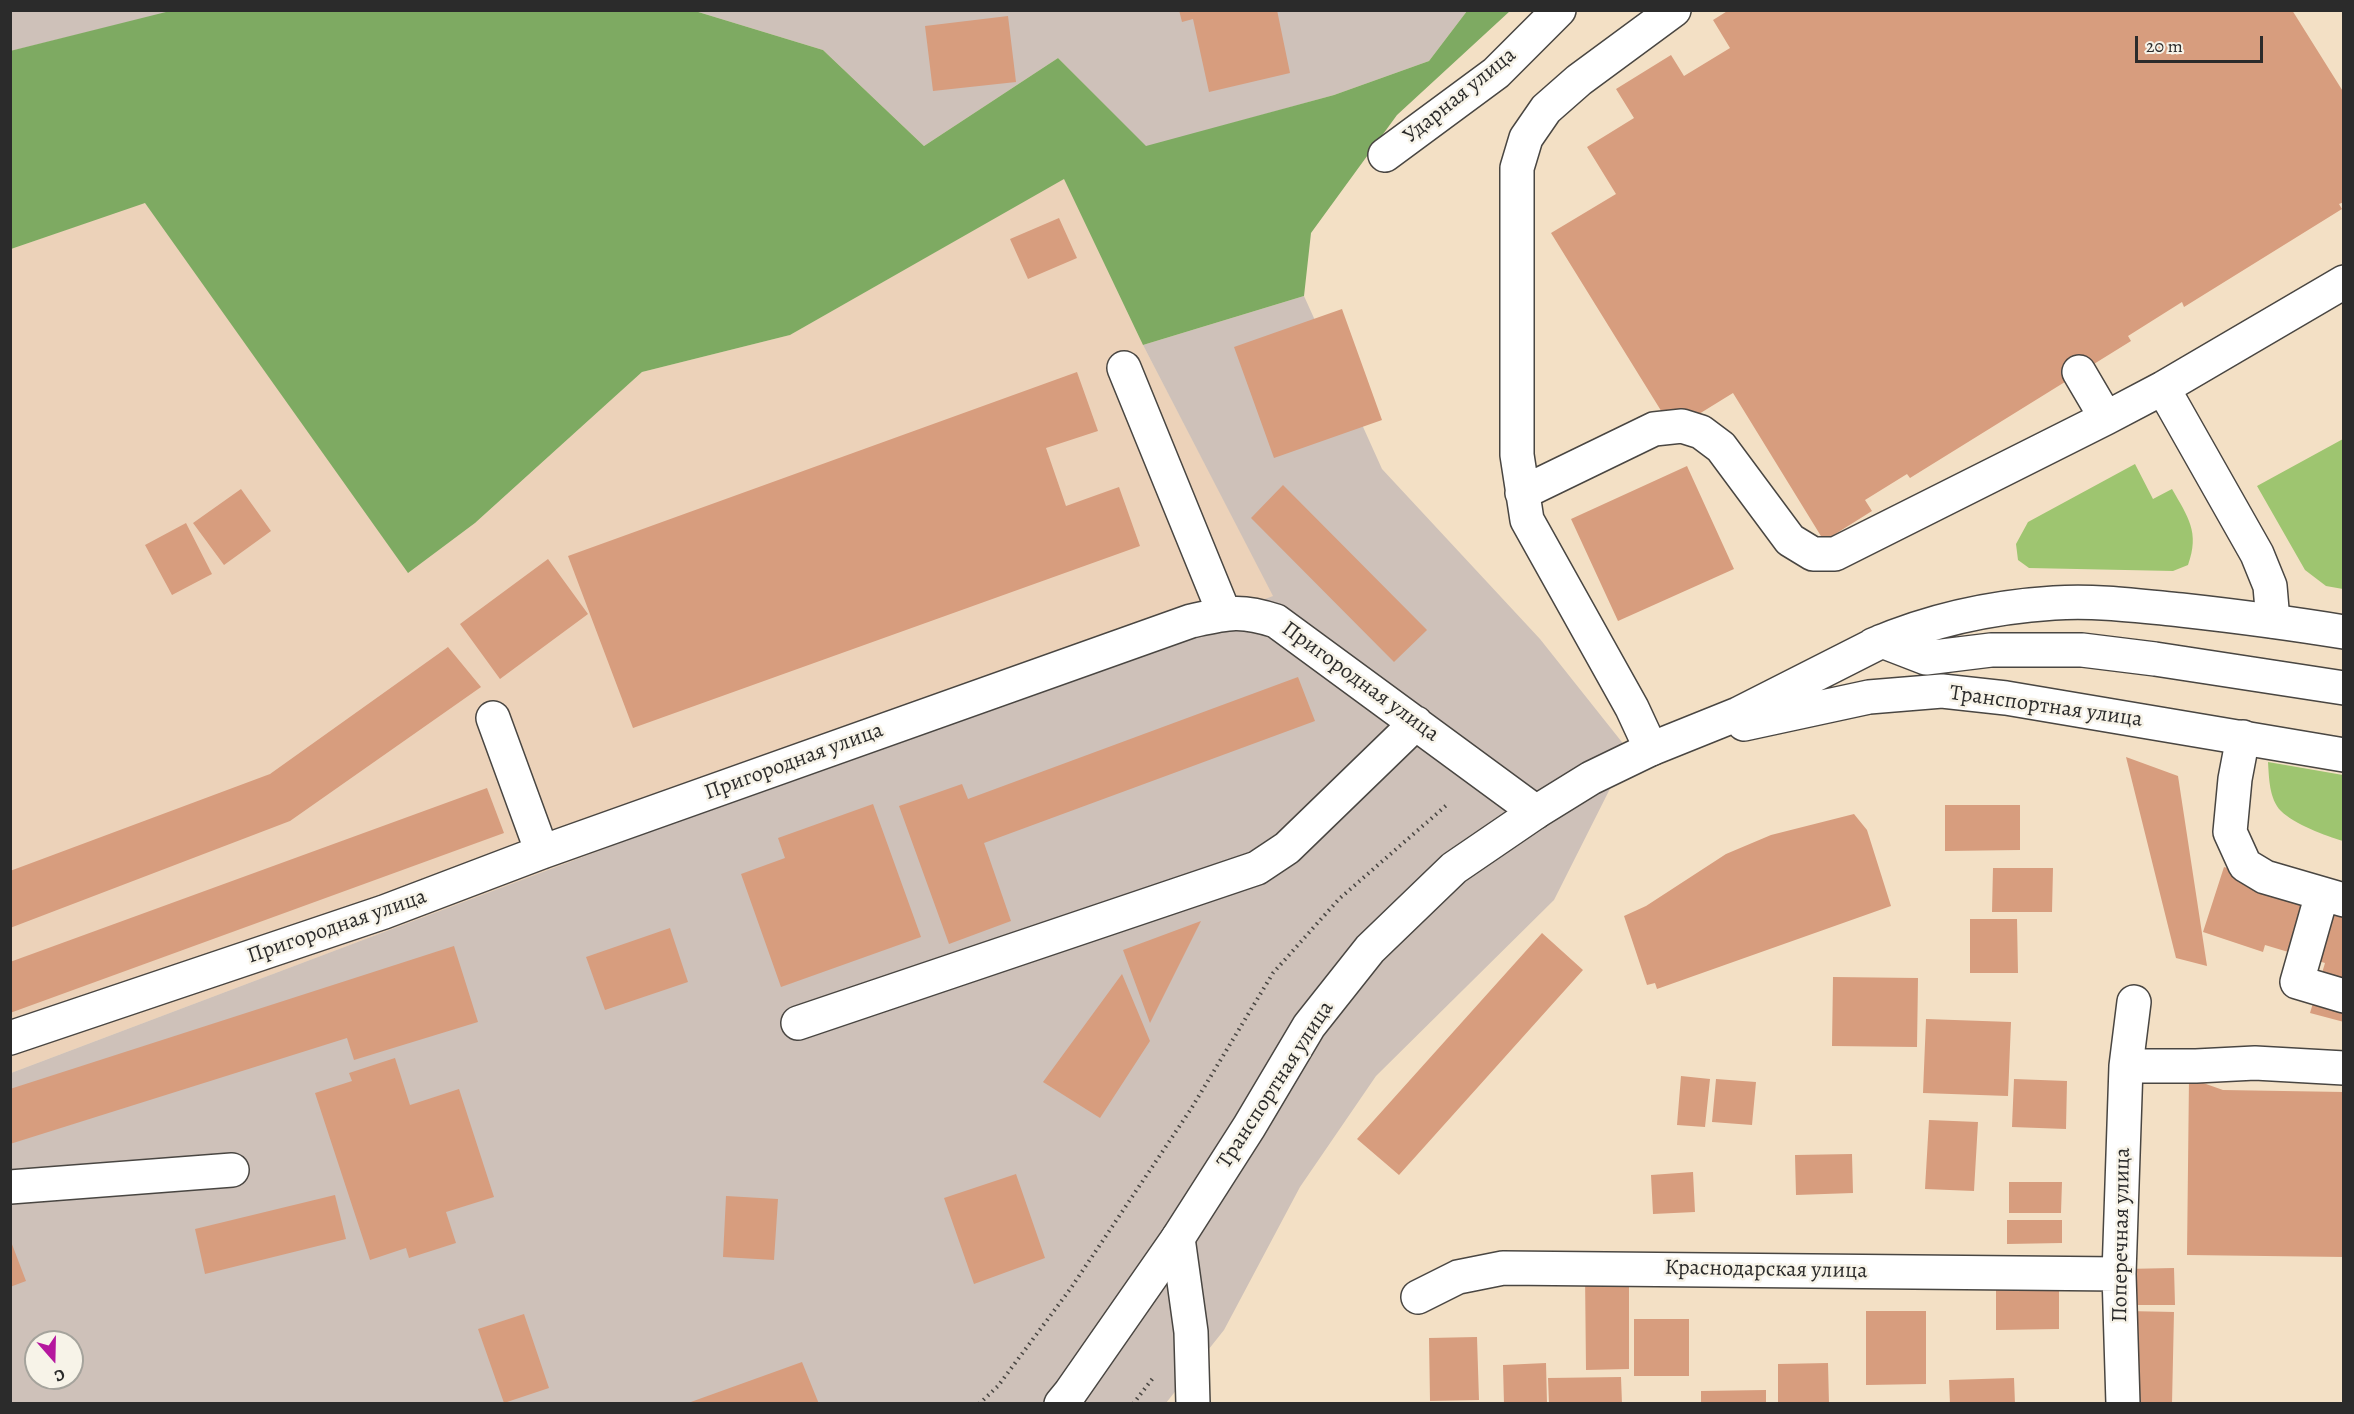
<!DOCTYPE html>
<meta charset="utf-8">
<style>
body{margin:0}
#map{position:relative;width:2354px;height:1414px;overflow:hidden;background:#f3e0c5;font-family:Alegreya,serif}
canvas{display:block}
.frame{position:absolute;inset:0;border:12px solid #2b2b2b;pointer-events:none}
.north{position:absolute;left:24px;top:1330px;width:60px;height:60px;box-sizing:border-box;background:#f7f3e8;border:2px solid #a5a39c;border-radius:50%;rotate:160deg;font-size:16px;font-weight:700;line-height:24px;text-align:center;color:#2b2b2b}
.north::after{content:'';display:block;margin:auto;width:21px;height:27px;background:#b5179e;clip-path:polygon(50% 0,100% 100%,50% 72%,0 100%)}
.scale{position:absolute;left:2135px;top:36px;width:128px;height:27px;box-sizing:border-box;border:3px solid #2b2b2b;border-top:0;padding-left:8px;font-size:18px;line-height:21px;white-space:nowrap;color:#2b2b2b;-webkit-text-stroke:4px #f7f3e8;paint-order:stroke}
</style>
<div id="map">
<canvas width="2354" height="1414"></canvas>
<div class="frame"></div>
<div class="north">С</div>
<div class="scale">20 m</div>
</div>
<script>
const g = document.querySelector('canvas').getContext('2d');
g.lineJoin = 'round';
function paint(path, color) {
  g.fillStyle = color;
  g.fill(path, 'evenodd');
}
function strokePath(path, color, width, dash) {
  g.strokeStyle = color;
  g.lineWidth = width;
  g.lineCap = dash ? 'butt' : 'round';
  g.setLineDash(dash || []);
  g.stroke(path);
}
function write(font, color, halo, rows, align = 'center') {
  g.font = font + ' Alegreya,serif';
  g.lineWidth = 5;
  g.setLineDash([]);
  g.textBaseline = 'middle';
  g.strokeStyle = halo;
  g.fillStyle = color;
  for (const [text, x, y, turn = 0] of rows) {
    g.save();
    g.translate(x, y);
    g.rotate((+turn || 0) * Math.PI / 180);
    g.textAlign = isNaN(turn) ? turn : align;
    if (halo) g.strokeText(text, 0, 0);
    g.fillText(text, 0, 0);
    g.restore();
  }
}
const built = new Path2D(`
 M1064 178 1143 345 1274 596 11 1073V249L145 202 408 572 475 523 642 372 790 335Z`);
const industrial = new Path2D(`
 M11 10 174 11 11 51Z
 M695 11H1467L1429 61 1334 95 1146 147 1058 58 924 146 823 50Z
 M1304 296 1382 469 1540 639 1629 751 1554 900 1376 1076 1300 1187 1224 1330 1166 1403 11 1404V1073L1273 596 1143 345ZM36 1342H72V1378H36Z`);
const green = new Path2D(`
 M2343 439V589L2326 586 2305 570 2257 486Z
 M2135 464 2153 499 2172 489C2188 517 2200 532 2188 565L2173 571 2029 568 2018 560 2016 544 2028 522Z
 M2268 762 2343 775V841C2326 836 2294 824 2281 811 2269 799 2269 777 2268 762Z`);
const forest = new Path2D(`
 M174 10 695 11 823 50 924 146 1058 58 1146 146 1334 95 1429 61 1467 11H1510L1397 115 1311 233 1304 296 1143 345 1064 179 790 335 642 372 475 523 408 573 145 203 11 249 10 51Z`);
const building = new Path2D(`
 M1179 10H1277L1290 73 1209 92 1193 19 1182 22Z
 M1729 10H2292L2344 93V202L2339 204 2342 209 2184 307 2182 302 2128 336 2131 341 1910 478 1907 474 1865 500 1872 511 1824 541 1733 393 1673 430 1551 233 1616 194 1587 147 1634 118 1616 89 1671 55 1684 76 1730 48 1713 20Z
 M1008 16 1016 82 933 91 925 26Z
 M1059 218 1077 258 1028 279 1010 239Z
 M1342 309 1382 420 1274 458 1234 347Z
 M1077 372 1098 431 1046 448 1066 506 1119 487 1140 546 633 728 568 556Z
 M1687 466 1734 569 1618 621 1571 519Z
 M1283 485 1427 630 1394 662 1251 518Z
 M241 489 271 531 224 565 193 523Z
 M186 523 212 574 172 595 145 545Z
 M548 559 588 614 500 679 460 624Z
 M448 647 481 687 290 821 10 928V871L270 774Z
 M1298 677 1315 721 984 843 1011 921 949 944 899 806 962 784 968 799Z
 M2126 757 2178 776 2207 966 2176 958Z
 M487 788 504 833 10 1013V962Z
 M873 804 921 937 781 987 741 874 785 858 778 838Z
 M1945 805H2020V850L1945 851Z
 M1854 814 1867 830 1891 906 1657 989 1655 983 1647 985 1624 916 1646 906 1726 854 1771 835Z
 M2224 867 2344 906V1022L2310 1013 2325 963 2265 945 2263 952 2203 932Z
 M1993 868H2053L2052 912H1992Z
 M1970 919H2017L2018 973H1970Z
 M1201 921 1150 1023 1123 950Z
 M670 928 688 982 605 1010 586 957Z
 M1542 933 1583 970 1399 1175 1357 1139Z
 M454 946 478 1022 354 1060 347 1038 10 1144V1089Z
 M1122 974 1150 1041 1100 1118 1043 1082Z
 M1833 977 1918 978 1917 1047 1832 1046Z
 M1926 1019 2011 1022 2008 1096 1923 1093Z
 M395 1058 410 1105 459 1089 494 1197 446 1212 456 1243 409 1258 406 1248 370 1260 315 1093 352 1081 349 1073Z
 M1681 1076 1710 1079 1705 1127 1677 1125Z
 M2189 1078 2223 1090 2344 1092V1257L2187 1255Z
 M1716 1079 1756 1082 1752 1125 1712 1122Z
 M2014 1079 2067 1081 2066 1129 2012 1127Z
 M1929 1120 1978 1122 1974 1191 1925 1189Z
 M1852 1154 1853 1193 1796 1195 1795 1155Z
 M1693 1172 1695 1212 1653 1214 1651 1175Z
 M1016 1174 1045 1258 974 1284 944 1198Z
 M2009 1182H2062L2061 1213H2009Z
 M335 1195 346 1239 205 1274 195 1229Z
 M726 1196 778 1199 774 1260 723 1257Z
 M2007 1220H2062V1243L2007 1244Z
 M10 1239 26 1281 10 1287Z
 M2174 1268 2175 1305H2125L2124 1269Z
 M1585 1273 1629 1274V1369L1586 1370Z
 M2059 1283V1329L1996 1330V1284Z
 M1866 1311H1926V1384L1866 1385Z
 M2127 1311 2174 1312 2172 1404H2126Z
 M524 1314 549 1388 504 1403 478 1329Z
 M1634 1319H1689V1376H1634Z
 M1477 1337 1479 1400 1430 1401 1429 1338Z
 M802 1362 819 1404H688V1403Z
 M1546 1363 1547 1404H1504L1503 1365Z
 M1828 1363 1829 1404H1778V1364Z
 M1621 1377 1622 1404H1549L1548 1378Z
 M2014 1378 2015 1404H1950L1949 1380Z
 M1766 1390V1404H1701V1391Z`);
const path = new Path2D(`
 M979 1404 998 1386 1071 1288 1191 1109 1273 973 1339 899 1449 803
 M1133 1404 1153 1378`);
const minor = new Path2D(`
 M1385 155 1496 73 1559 10
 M1124 368 1224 613
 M2079 372 2106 418
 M2163 388 2257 554 2270 586 2273 621
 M1522 493 1654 429 1682 426 1701 432 1721 447 1790 540 1813 554H1835L2106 418 2163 388 2344 282
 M493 718 542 852
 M2243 737 2235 779 2230 832 2245 865 2265 877 2344 900
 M1651 749 1632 708 1527 520 1517 455V168L1526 138 1546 109 1579 80 1674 10
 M2322 894 2297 982 2344 996
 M2134 1002 2126 1066H2196L2255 1063 2344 1068
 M798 1023 1257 868 1287 848 1416 723
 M10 1038 384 912 542 852 1191 621C1227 613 1240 609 1276 621L1536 812
 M10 1187 232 1170
 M1178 1238 1191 1332 1193 1404
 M1418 1297 1458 1277 1503 1268 2119 1274
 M2123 1404 2119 1274 2126 1066`);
const major = new Path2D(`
 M1873 645C1931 620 1991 607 2054 603 2096 600 2140 606 2181 610 2235 616 2289 623 2344 632
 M1744 724 1869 697 1942 691 2006 698 2344 755
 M1061 1404 1070 1393 1178 1238 1249 1127 1309 1026 1370 949 1454 868 1536 812 1591 778 1651 749 1738 714 1882 641 1926 658 1991 650H2082L2155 659 2344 688`);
const streetNames = [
 ["Ударная улица",1460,96,-39],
 ["Пригородная улица",1360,682,36],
 ["Транспортная улица",2046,707,8],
 ["Пригородная улица",794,762,-20],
 ["Пригородная улица",337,927,-19],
 ["Транспортная улица",1276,1085,-57],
 ["Поперечная улица",2122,1235,-89],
 ["Краснодарская улица",1766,1270,1]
];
paint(built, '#ecd2b9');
paint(industrial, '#cec1b9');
paint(green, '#9ec570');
paint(forest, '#7eaa62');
paint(building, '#d79d7e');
strokePath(minor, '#494642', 36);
strokePath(major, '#494642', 36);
strokePath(path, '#494642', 4, [1.5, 4.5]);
strokePath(minor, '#fff', 33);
strokePath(major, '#fff', 33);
write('22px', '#2b2b2b', '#f7f3e8', streetNames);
</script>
